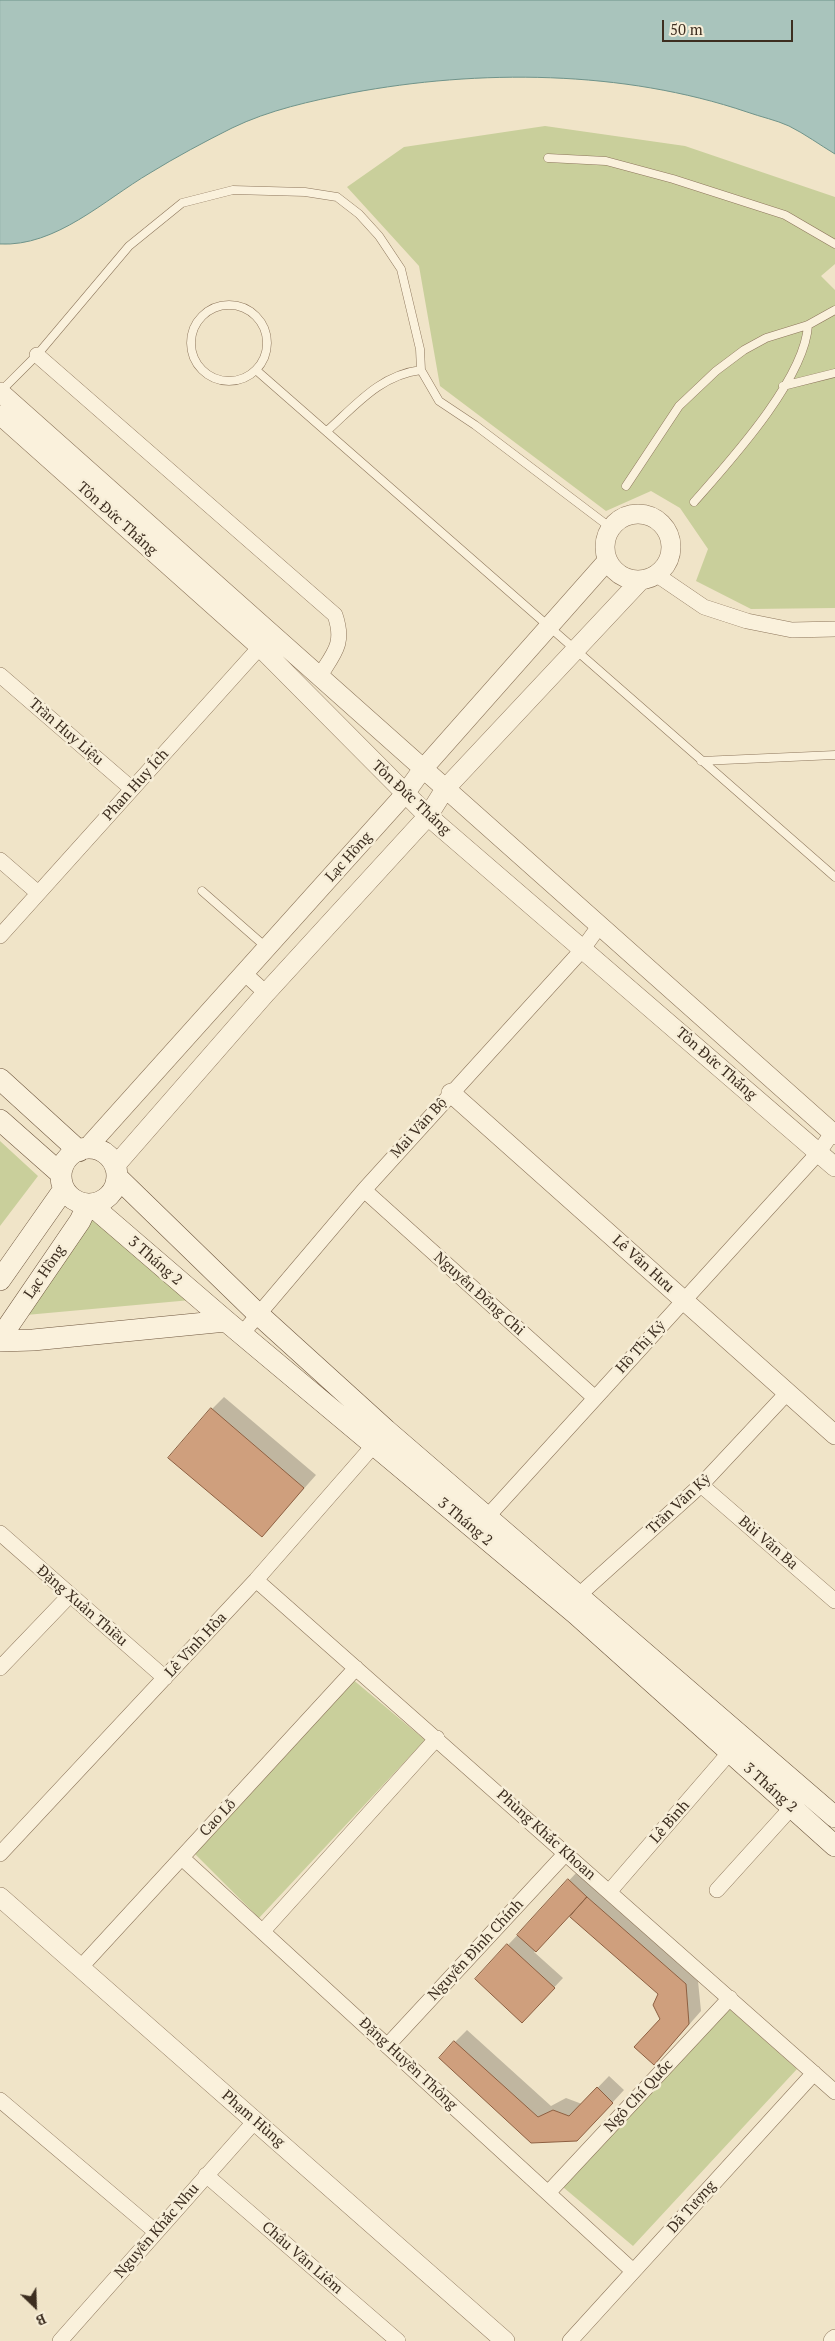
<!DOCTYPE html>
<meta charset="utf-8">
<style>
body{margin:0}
#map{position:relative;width:835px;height:2341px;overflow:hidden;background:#f0e4c8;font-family:"PT Serif",serif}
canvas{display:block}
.north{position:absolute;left:10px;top:2281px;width:50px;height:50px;-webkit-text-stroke:4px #f7eed8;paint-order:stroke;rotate:156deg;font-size:14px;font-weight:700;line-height:20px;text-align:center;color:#3d2e20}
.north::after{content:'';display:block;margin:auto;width:18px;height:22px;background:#3d2e20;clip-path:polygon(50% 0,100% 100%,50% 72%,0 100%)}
.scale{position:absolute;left:662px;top:20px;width:131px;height:22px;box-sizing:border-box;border:2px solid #3d2e20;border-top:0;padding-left:6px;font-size:15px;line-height:18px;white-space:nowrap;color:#3d2e20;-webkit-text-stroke:4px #f7eed8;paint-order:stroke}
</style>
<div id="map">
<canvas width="835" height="2341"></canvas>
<div class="north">B</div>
<div class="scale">50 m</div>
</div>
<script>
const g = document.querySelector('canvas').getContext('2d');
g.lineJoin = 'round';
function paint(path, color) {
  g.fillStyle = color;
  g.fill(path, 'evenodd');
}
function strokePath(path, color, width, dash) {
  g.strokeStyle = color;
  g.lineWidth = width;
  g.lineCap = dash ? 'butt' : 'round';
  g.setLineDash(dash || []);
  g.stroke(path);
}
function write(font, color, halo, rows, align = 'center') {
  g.font = font + ' "PT Serif",serif';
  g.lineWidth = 5;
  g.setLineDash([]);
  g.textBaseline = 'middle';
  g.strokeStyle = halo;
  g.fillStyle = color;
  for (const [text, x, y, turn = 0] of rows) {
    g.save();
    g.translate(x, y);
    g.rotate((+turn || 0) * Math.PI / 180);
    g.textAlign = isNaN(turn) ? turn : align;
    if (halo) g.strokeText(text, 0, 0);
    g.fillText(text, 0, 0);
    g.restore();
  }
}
const green = new Path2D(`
 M545 126 685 146 835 197V264L821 276 835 290V608L751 609 696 581 708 549 680 508 651 491 606 511 440 386 419 266 347 187 404 147Z
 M0 1141 38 1176 0 1226Z
 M93 1215 191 1300 26 1315Z
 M351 1678 425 1740 259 1918 191 1850Z
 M724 2004 797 2069 633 2246 557 2182Z`);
const water = new Path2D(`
 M0 0H835V154C820 145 805 134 789 126 776 120 761 117 747 112 623 70 479 69 351 93 311 101 269 110 232 128 204 142 176 157 150 173 104 200 56 247 0 244Z`);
const shadow = new Path2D(`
 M224 1397 316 1475 262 1536 212 1409Z
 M578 1871 697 1971 701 2011 666 2051 659 1994 580 1903 534 1952 563 1978 531 2012 508 1945Z
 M467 2030 551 2106 566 2098 582 2104 609 2076 624 2090 589 2128 532 2142 455 2042Z`);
const building = new Path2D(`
 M211 1408 304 1488 262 1537 168 1458Z
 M568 1879 587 1897 536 1952 517 1935Z
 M587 1897 686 1984 689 2024 654 2065 634 2047 660 2019 653 2005 658 1994 570 1917Z
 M507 1944 555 1988 522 2023 475 1979Z
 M454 2041 538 2117 553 2110 569 2116 597 2087 613 2103 577 2141 531 2143 439 2058Z`);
const service = new Path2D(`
 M548 158 606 161 673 179 785 215 835 244
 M191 343a38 38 0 1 1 76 0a38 38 0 1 1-76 0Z
 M256 370 835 877
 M783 386 835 373
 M0 392 37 355 129 246 182 203 233 190 305 192 337 197 359 214 379 236 401 269 420 349 421 370 439 401 475 425 611 528
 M327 431C356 405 380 375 421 370
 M626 486 679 406 716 371 744 350 766 338 808 325 835 310
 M694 502C730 461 805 379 808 325
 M701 761 835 755
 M202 891 267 948`);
const minor = new Path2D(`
 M37 355 335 615C345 644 334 653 319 677
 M657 575 704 607 747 621 792 630 835 629
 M0 675 132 789
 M0 860 38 893
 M0 936 260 647 264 638
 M244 973 266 993
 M364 1190 595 1398
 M241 1335 364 1190 582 950 600 925
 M701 1485 835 1601
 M488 1516 819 1152 832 1133
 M0 1533 165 1678
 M256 1580 835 2092
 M578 1605 579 1595 701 1485 787 1393
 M0 1668 70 1595
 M0 1854 256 1580 380 1438
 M182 1858 633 2271
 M717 1890 792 1807
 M609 1892 730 1752 731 1744
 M263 1931 437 1738
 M80 1968 356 1668
 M387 2046 566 1853
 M0 2100 156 2232
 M206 2175 398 2341
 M548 2193 730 1998
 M60 2341 255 2121
 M570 2341 814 2073`);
const tertiary = new Path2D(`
 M0 392 835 1135
 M0 415 260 647 428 816 835 1167
 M605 547a33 33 0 1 1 66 0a33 33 0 1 1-66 0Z
 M451 1093 835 1435
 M86 1149 404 795 422 770 607 561
 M115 1166 266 993 428 816 445 789 640 581
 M0 1897 505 2341
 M833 2341 835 2339`);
const secondary = new Path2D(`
 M0 1079 79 1151
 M0 1120 61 1174
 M61 1176a28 28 0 1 1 56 0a28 28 0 1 1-56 0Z
 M117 1177 257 1313 386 1430 835 1817
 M90 1204 226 1321 576 1614 835 1846
 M0 1280 64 1189
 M0 1338 80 1221 88 1204
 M0 1341 33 1340 226 1321`);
const streetNames = [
 ["Tôn Đức Thắng",117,519,42],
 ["Trần Huy Liệu",66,732,41],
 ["Phan Huy Ích",136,785,-48],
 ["Tôn Đức Thắng",411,798,43],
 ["Lạc Hồng",349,857,-48],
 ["Tôn Đức Thắng",716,1064,41],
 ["Mai Văn Bộ",419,1128,-48],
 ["3 Tháng 2",155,1261,41],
 ["Lê Văn Hưu",643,1264,42],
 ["Lạc Hồng",45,1272,-56],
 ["Nguyễn Đổng Chi",479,1294,42],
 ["Hồ Thị Kỷ",641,1347,-48],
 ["Trần Văn Kỷ",679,1504,-43],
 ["3 Tháng 2",465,1522,40],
 ["Bùi Văn Ba",768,1543,41],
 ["Đặng Xuân Thiều",82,1606,41],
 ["Lê Vĩnh Hòa",196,1645,-47],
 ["3 Tháng 2",770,1788,42],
 ["Cao Lỗ",218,1818,-47],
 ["Lê Bình",670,1822,-49],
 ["Phùng Khắc Khoan",546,1835,42],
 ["Nguyễn Đình Chính",476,1950,-47],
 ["Đặng Huyền Thông",408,2064,43],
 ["Ngô Chí Quốc",639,2096,-47],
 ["Phạm Hùng",253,2119,41],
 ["Dã Tượng",692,2207,-48],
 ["Nguyễn Khắc Nhu",157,2231,-49],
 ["Châu Văn Liêm",302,2258,41]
];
paint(green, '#c9cf9b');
paint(water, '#a9c4bc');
strokePath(water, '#6f938a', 1);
paint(shadow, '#0003');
paint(building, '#cf9f7d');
strokePath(building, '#8d5f41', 1);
strokePath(service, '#8d765c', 9);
strokePath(minor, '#8d765c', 16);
strokePath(tertiary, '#8d765c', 20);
strokePath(secondary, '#6f573f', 22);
strokePath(service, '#faf1dc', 8);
strokePath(minor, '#faf1dc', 15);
strokePath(tertiary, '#faf1dc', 19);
strokePath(secondary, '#faf1dc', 21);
write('15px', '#3d2e20', '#f7eed8', streetNames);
</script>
